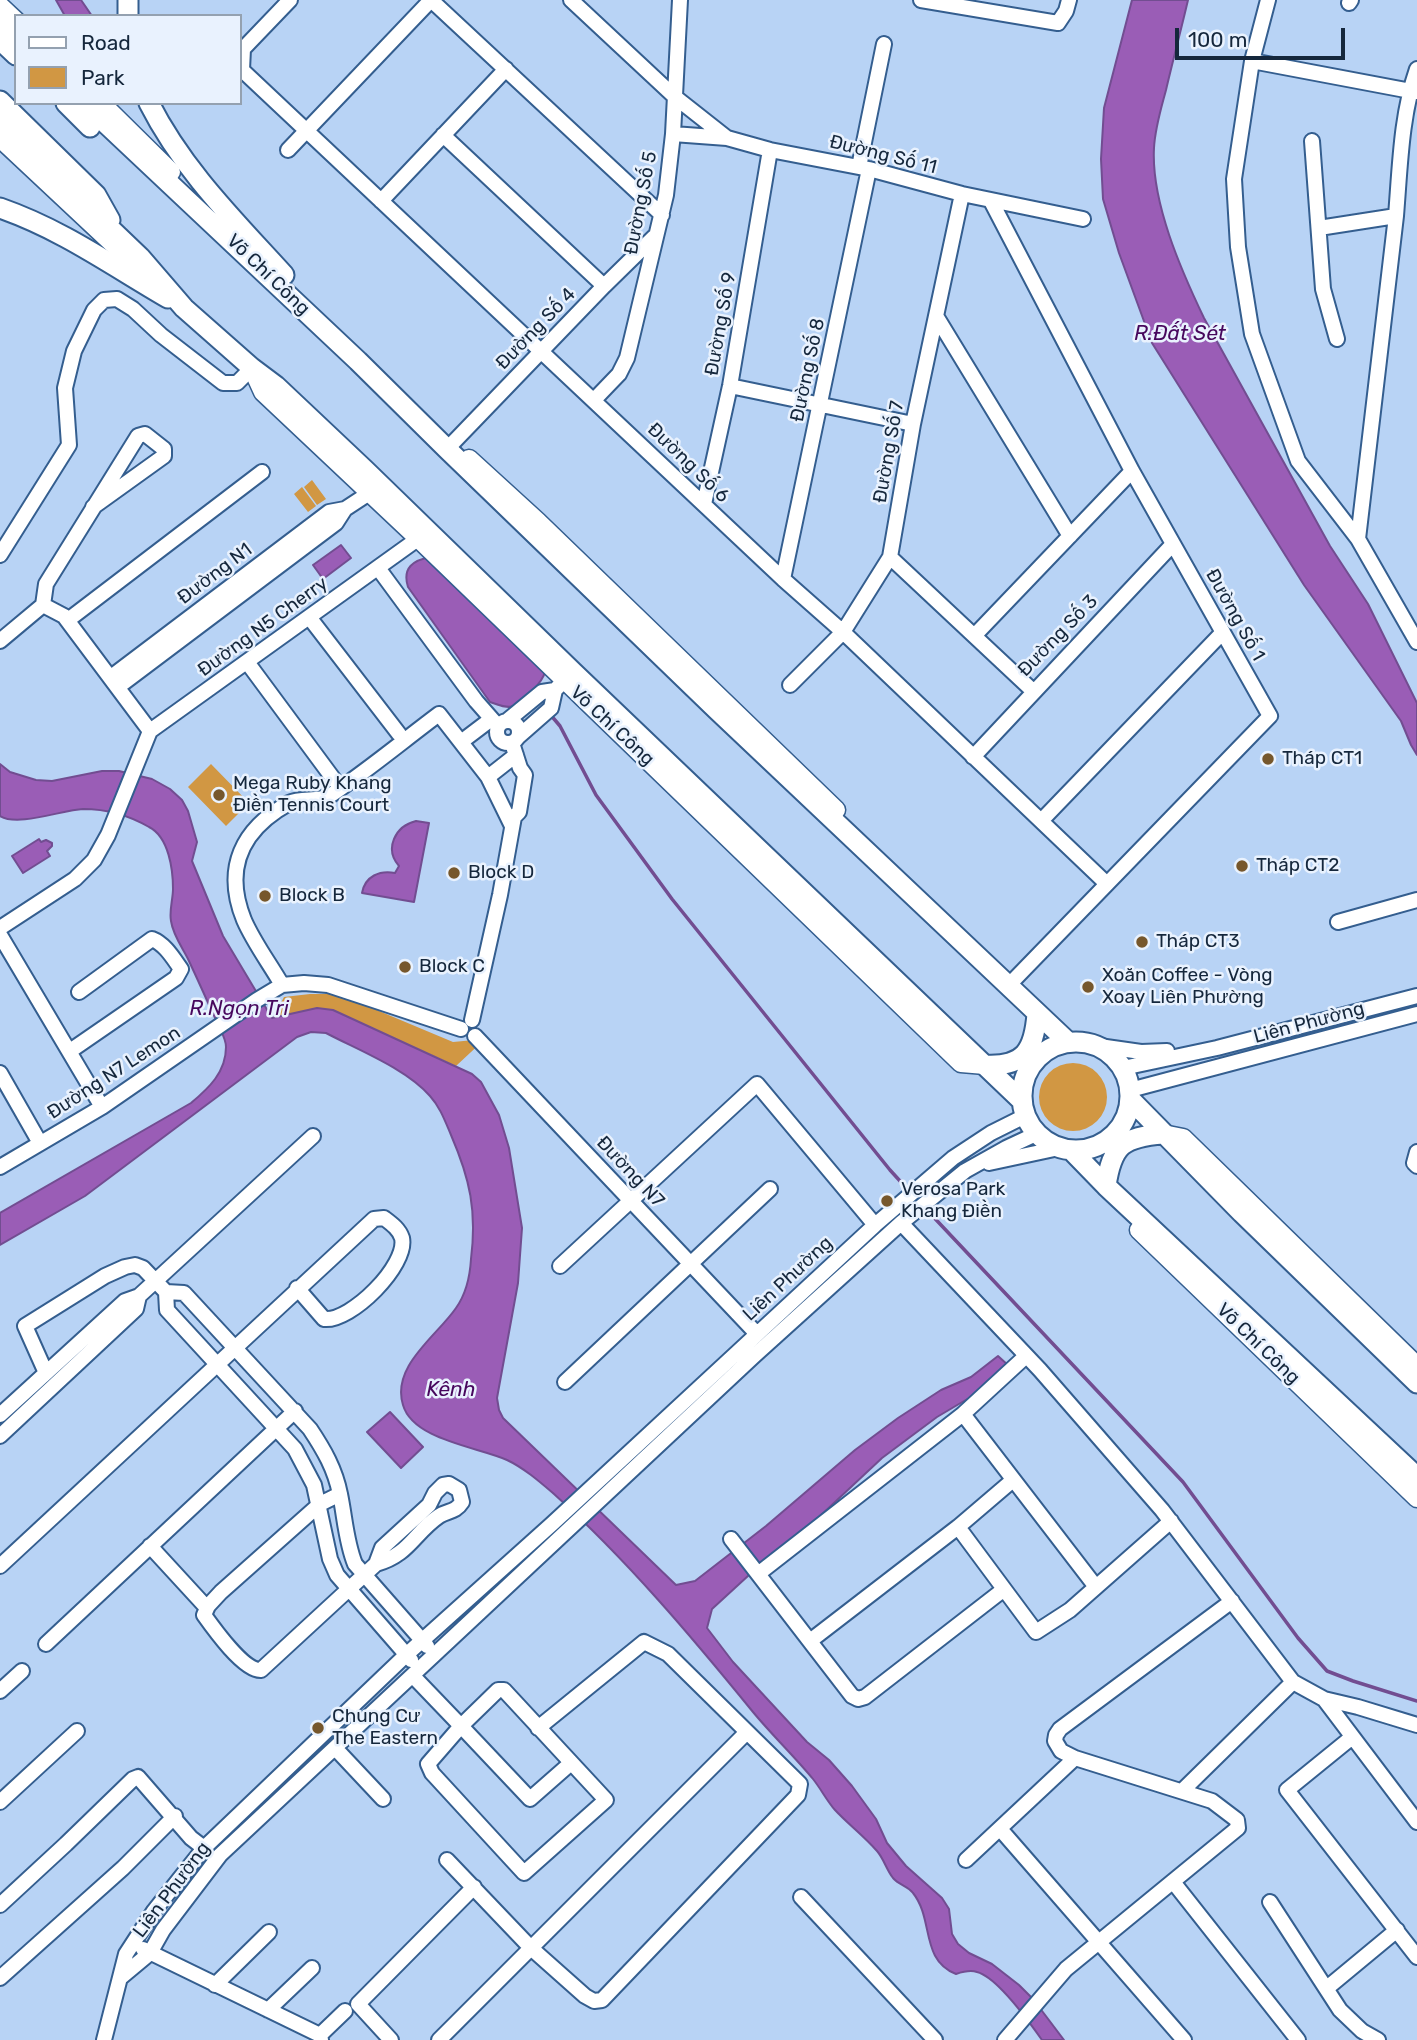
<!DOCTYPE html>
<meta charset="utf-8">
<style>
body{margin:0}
#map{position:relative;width:1417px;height:2040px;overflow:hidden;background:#b8d3f5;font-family:Rubik,sans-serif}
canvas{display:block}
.legend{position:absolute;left:14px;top:14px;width:228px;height:91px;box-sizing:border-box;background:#e9f2fe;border:2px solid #94a1b0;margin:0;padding:9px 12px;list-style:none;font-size:21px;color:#15273c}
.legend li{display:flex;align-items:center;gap:14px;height:35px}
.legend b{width:35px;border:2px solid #94a1b0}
.scale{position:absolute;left:1175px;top:28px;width:170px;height:32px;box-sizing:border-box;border:4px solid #15273c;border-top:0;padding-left:9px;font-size:21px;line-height:24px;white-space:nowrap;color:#15273c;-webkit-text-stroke:5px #e9f2fe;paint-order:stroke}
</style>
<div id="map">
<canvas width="1417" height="2040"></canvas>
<ul class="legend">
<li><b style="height:9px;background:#fff"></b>Road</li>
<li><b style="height:19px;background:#d19743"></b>Park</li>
</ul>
<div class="scale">100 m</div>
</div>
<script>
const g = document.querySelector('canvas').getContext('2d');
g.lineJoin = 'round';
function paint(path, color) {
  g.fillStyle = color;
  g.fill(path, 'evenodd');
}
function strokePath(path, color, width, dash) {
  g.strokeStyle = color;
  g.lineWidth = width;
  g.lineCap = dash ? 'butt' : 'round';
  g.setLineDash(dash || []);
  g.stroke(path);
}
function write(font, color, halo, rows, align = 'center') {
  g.font = font + ' Rubik,sans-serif';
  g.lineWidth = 5;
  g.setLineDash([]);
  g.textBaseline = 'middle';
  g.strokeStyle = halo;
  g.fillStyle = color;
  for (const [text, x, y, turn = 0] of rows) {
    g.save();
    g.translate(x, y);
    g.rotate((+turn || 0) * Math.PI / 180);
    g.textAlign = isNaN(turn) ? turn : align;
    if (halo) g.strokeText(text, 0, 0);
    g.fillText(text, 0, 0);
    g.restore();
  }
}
const green = new Path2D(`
 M312 480 326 499 317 505 304 487Z
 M302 487 316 506 308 512 294 494Z
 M211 764 249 803 226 826 188 787Z
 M310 994H338L348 998 453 1042 485 1039 456 1066 333 1010 273 1018 284 997Z
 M1039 1097a34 34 0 1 1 68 0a34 34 0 1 1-68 0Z`);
const water = new Path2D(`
 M56 0H81L92 16H65Z
 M1132 0H1188C1181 30 1173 60 1166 90 1161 109 1155 128 1154 148 1151 202 1181 270 1204 318L1330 546 1368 604 1417 703V755L1411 745 1401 721 1304 585 1152 343 1119 253 1103 199 1101 159 1104 108Z
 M341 545 351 558 323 579 313 565Z
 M431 557 545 672C543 681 524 702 514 706 506 709 497 704 490 702L408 587C402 568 413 560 431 557Z
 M0 764 10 772 36 780 52 781 102 771H119L152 779 170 789 182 800 188 811 197 842 192 861 223 936 272 1018 317 1008 333 1010 472 1074 481 1082 499 1115 509 1148 522 1228 518 1283 497 1398 499 1410 503 1418 676 1585 695 1581 766 1526 855 1450 898 1418 941 1390 971 1377 998 1356 1009 1366 986 1388 937 1417 882 1458 819 1517 773 1553 712 1609 707 1628 733 1662 807 1742 829 1760 852 1786 876 1819 887 1843 906 1866 942 1898 949 1909 952 1934 958 1944 969 1953 992 1964 1019 1985 1033 1999 1064 2040H1042C1030 2023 997 1977 977 1972 971 1970 962 1972 956 1974 920 1960 934 1919 913 1893 908 1886 899 1885 893 1878 886 1869 884 1859 877 1851 864 1836 848 1824 835 1810 827 1801 821 1789 813 1779 794 1756 772 1735 753 1712 691 1636 627 1560 554 1494 540 1482 524 1468 507 1460 478 1447 413 1440 403 1405 391 1366 437 1336 456 1308 466 1294 470 1276 471 1259 477 1211 470 1179 451 1135 445 1121 440 1107 430 1096 405 1068 358 1050 326 1033L311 1032 297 1037 85 1196 0 1245V1213L191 1103C209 1088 226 1072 226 1047 226 1038 220 1030 217 1022 207 1001 198 980 188 959 182 947 173 935 171 921 169 911 173 899 173 889 173 870 169 837 149 827 130 816 106 809 83 809 62 810 18 827 0 816Z
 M416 821 429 823 414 902 362 893C365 876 380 870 395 873L399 866C384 849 395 826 416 821Z
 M39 839 41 842 46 840 52 843V846L47 851 50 856 23 873 12 856Z
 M390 1412 423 1447 401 1468 367 1432Z`);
const stream = new Path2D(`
 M549 713 560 726 596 795 672 899 890 1170 910 1192
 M925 1208 1183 1482 1298 1638 1327 1671 1353 1681 1417 1701`);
const minor = new Path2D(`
 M290 0 243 49 242 70 783 579 843 632 1107 884
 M431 0 662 215
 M571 0 675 97 727 138
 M921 0 1058 23 1066 11 1069 0
 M1268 0 1252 61 1234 179 1238 247 1252 334 1298 461 1358 539 1417 642
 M1349 3 1351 0
 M1252 61 1416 92
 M673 134 727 138 770 150 869 169 962 194 1083 219
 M443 135 604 286
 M1312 141 1323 289 1337 339
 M288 150 431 0
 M859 167 884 44
 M381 201 506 69
 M991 201 1132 471 1270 716 1008 986
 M1319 228 1396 216
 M936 316 1070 536
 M730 386 913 424
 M594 400 619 374 627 358 666 195 673 134 680 0
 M447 449 604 286 654 237
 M704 504 730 386 770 150
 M1358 539 1396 216C1400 167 1401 115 1417 69
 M0 555 69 445 65 388 74 351 94 310 104 300 117 299 133 309 161 335 223 383H237L252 368
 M890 557 1033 691
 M378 568 476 701 498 726
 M783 579 869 169
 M43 605 46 584 138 436 145 434 164 449V456L93 507
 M43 605 64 616 150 731
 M309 617 399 734
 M68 620 262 472
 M975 635 1132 471
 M0 641 43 605
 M247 662 335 781
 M111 677 329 512 345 509
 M790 685 843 632 890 557 913 424 962 194
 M118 687 336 523 345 509 377 488
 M508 720 542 692 555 690
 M497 732a11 11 0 1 1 22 0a11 11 0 1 1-22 0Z
 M518 737 551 708 555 690 572 673
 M461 742 490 720
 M973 757 1173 544
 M488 777 512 826
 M1041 821 1223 632
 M1338 922 1417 900
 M0 928 75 879 94 860 108 835 150 731 426 533
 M0 935 102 1107
 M282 985C270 964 254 943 244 920 223 868 242 829 289 803 302 796 318 803 331 795 368 770 403 741 439 714L488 777 516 755
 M472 1020 500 895 514 817 519 812 525 775 520 768 512 743
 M475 1036 757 1334
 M1099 1046 1141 1052 1167 1051
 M70 1051 176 978 181 969C173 958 165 944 152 939L79 992
 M1123 1068 1217 1048 1417 996
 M0 1073 40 1143
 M1130 1090 1417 1014
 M1417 1152 1414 1163 1417 1166
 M989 1163 1059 1148
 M0 1167 102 1107 257 1000 282 985 304 983 328 985 461 1029
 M901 1223 1040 1370 1162 1510 1293 1682 1324 1699 1358 1707 1417 1725
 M560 1266 757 1084 875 1225
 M166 1292 184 1293 310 1429C324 1450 335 1469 340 1494 345 1518 346 1542 355 1564L427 1646
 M46 1373 25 1326 105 1276 125 1267 135 1265 143 1268 166 1292 167 1310 295 1449 314 1485 330 1559 337 1575 411 1660
 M565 1382 770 1189
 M963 1414 1096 1587
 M0 1415 125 1301 139 1296 313 1136
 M0 1436 136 1309 139 1296
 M340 1494 320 1504 221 1592 208 1606 204 1615C214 1629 244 1671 261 1670L376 1564C409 1555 414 1533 439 1516 448 1510 455 1513 462 1502L459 1490 449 1484 443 1485 435 1493 429 1505 382 1548 376 1564
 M958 1527 1036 1632 1070 1610 1171 1521
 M731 1539 758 1574
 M150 1546 207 1608
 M0 1566 374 1219 384 1218C392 1224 399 1229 402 1238 408 1265 351 1322 324 1319L297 1288
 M1003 1590 865 1697 858 1699 852 1696 758 1574 963 1414 1026 1356
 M810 1641 958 1527 1013 1480
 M46 1644 295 1411
 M413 1676 461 1726 498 1690H504L606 1800 524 1873 432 1773 428 1764 461 1726 530 1799 571 1763
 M0 1691 22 1671
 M1324 1699 1417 1822
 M1351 1738 1287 1790 1417 1957
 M336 1749 383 1799
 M1182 1791 1293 1682
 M0 1802 77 1731
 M1001 1830 1184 2040
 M447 1860 531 1948 585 1996 594 2001 602 2000 798 1795 800 1784 668 1654 644 1642 538 1728
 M966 1860 1075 1758
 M1174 1883 1298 2040
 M801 1897 935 2040
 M1270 1902 1340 2010 1362 2031 1378 2040
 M0 1905 66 1844 133 1779 138 1777 191 1838 204 1848
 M143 1949 320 2035 321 2040
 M0 1978 123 1868 175 1816
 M120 1978 150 1953 163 1930 220 1855 754 1356 901 1223 965 1171 1006 1148 1036 1134
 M215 1985 269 1932
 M1327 1988 1397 1930
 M268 2010 312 1968
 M320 2035 345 2011
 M104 2040 126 1954 154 1911 204 1848 406 1655 552 1524 875 1225 953 1158 991 1133 1025 1116
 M391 2040 358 2004 474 1887
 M439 2040 747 1732
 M1005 2040 1066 1969 1238 1828 1237 1820 1212 1801 1075 1758 1061 1751 1055 1741 1056 1735 1060 1729 1232 1601`);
const major = new Path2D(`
 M0 6 16 21
 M101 103 171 172
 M0 138 143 272
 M252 368 263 392 419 539 961 1063 985 1065
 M469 459 538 522 836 810
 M1163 1134 1183 1138 1417 1366
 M1139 1230 1417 1498`);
const highway = new Path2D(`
 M128 16V0
 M0 22 16 37
 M0 40 16 55
 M0 101 96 195 110 220
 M66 103 90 127
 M84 103 358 361 447 449 717 710 1068 1042
 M149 103C183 170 234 220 284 275
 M0 123 140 257 184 308 252 368 276 386 365 470 573 672 1021 1100
 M0 208C63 230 111 265 168 298
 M1022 1096a54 54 0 1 1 108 0a54 54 0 1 1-108 0Z
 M985 1065C1024 1067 1034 1051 1037 1014
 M1131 1100 1242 1213 1417 1383
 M1072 1151 1106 1186 1417 1477
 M1106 1186C1112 1145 1123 1137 1163 1134`);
const markers = [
 [1268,759,7,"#76572c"],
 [219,795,7,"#76572c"],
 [1242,866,7,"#76572c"],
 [454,873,7,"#76572c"],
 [265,896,7,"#76572c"],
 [1142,942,7,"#76572c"],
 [405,967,7,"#76572c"],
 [1088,987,7,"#76572c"],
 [887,1201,7,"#76572c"],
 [318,1728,7,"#76572c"]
];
const streetNames = [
 ["Đường Số 11",883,155,14],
 ["Đường Số 5",641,203,-79],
 ["Võ Chí Công",268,275,44],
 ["Đường Số 9",721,324,-80],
 ["Đường Số 4",536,329,-46],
 ["Đường Số 8",808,370,-78],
 ["Đường Số 7",889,452,-80],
 ["Đường Số 6",688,463,44],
 ["Đường N1",215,574,-37],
 ["Đường Số 1",1235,615,61],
 ["Đường N5 Cherry",263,627,-36],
 ["Đường Số 3",1058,636,-46],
 ["Võ Chí Công",612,726,43],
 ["Liên Phường",1309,1023,-15],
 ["Đường N7 Lemon",114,1073,-33],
 ["Đường N7",630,1172,47],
 ["Liên Phường",788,1279,-43],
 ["Võ Chí Công",1258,1344,44],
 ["Liên Phường",172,1890,-53]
];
const poiNames = [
 ["Tháp CT1",1282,759],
 ["Mega Ruby Khang",233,784],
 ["Điền Tennis Court",233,806],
 ["Tháp CT2",1256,866],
 ["Block D",468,873],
 ["Block B",279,896],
 ["Tháp CT3",1156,942],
 ["Block C",419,967],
 ["Xoăn Coffee - Vòng",1102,976],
 ["Xoay Liên Phường",1102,998],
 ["Verosa Park",901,1190],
 ["Khang Điền",901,1212],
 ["Chung Cư",332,1717],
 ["The Eastern",332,1739]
];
const waterNames = [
 ["R.Đất Sét",1180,334],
 ["R.Ngọn Tri",239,1009],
 ["Kênh",451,1390]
];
paint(green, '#d19743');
paint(water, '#9a5db6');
strokePath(water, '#724d91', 2);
strokePath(stream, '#724d91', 3.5);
strokePath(minor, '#345e8f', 18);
strokePath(major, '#345e8f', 21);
strokePath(highway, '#345e8f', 23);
strokePath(minor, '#fff', 14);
strokePath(major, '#fff', 18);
strokePath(highway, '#fff', 19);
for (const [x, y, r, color] of markers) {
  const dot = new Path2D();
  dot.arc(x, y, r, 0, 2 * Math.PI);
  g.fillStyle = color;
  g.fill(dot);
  strokePath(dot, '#e9f2fe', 2.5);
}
write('19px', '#15273c', '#e9f2fe', streetNames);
write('19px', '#15273c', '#e9f2fe', poiNames, 'left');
write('italic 21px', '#47075d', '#e9f2fe', waterNames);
</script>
